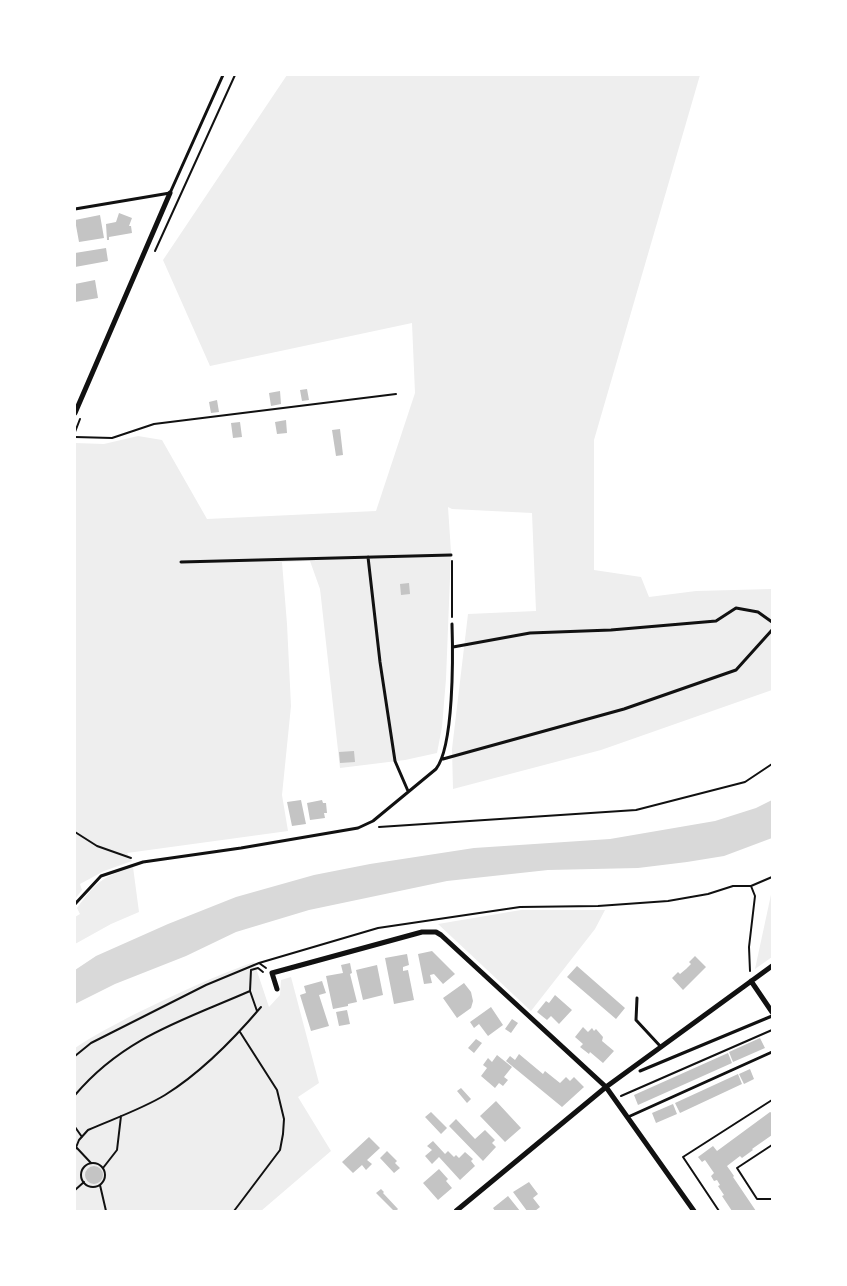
<!DOCTYPE html>
<style>
body{margin:0}
#map{position:relative;width:847px;height:1286px;overflow:hidden;background:#fff;font-family:"Public Sans",sans-serif}
canvas{display:block}
.frame{position:absolute;inset:0;border:76px solid #fff;pointer-events:none}
</style>
<div id="map">
<canvas width="847" height="1286"></canvas>
<div class="frame"></div>
</div>
<script>
const g = document.querySelector('canvas').getContext('2d');
g.lineJoin = 'round';
function paint(path, color) {
  g.fillStyle = color;
  g.fill(path, 'evenodd');
}
function strokePath(path, color, width, dash) {
  g.strokeStyle = color;
  g.lineWidth = width;
  g.lineCap = dash ? 'butt' : 'round';
  g.setLineDash(dash || []);
  g.stroke(path);
}
const green = new Path2D(`
 M287 75H700L594 440V570L641 577 649 597 696 591 772 589V690L601 750 453 789 452 749 468 614 536 611 532 513 452 509 448 507 451 552 446 679 442 727 437 753 405 760 340 768 320 589 310 561 282 562 287 624 291 706 282 795 288 831 127 853 132 861 104 871 80 884 82 890 75 899V443L104 444 138 436 162 440 207 519 376 511 415 393 412 323 210 366 163 260Z
 M133 867 139 912 111 924 75 944V917L80 914 77 908C96 882 102 877 133 867Z
 M772 890V957L755 969Z
 M521 910H605L595 929 531 1011 438 924Z
 M254 962 269 1007 280 995 281 980 291 977 319 1083 298 1097 331 1151 261 1211H75V1048C94 1035 114 1025 135 1014 174 995 212 977 254 962Z`);
const water = new Path2D(`
 M772 800V838L724 856 687 862 638 868 548 870 447 881 309 910 236 932 186 956 115 984 75 1004V970L96 956 168 924 236 897 314 875 370 864 474 848 610 839 715 821 756 808Z`);
const building = new Path2D(`
 M119 213 132 218 129 226H131L132 233 109 237V240H107L106 224 116 222Z
 M100 215 104 238 79 242 75 220Z
 M106 248 108 261 75 267V253Z
 M95 280 98 298 75 302V284Z
 M307 389 309 400 302 401 300 390Z
 M280 391 281 404 271 406 269 393Z
 M217 400 219 412 211 413 209 402Z
 M286 420 287 433 277 434 275 422Z
 M240 422 242 437 233 438 231 423Z
 M340 429 343 455 336 456 332 430Z
 M409 583 410 594 401 595 400 584Z
 M354 751 355 762 340 763 339 752Z
 M301 800 306 824 292 826 287 802Z
 M322 800 323 803H326L327 813H324L325 818 310 820 307 803Z
 M432 951 455 974 443 984 434 974 430 975 432 983 424 984 418 954Z
 M407 954 409 965 403 967V971L408 970 414 1000 394 1004 385 958Z
 M695 956 706 967 683 990 672 978 678 972 680 974 686 969 691 964 689 962Z
 M350 963 352 973 350 974 357 1002 348 1004V1006L333 1009 326 976 343 973 341 965Z
 M377 965 383 995 363 1000 356 970Z
 M577 966 625 1008 616 1019 567 977Z
 M322 981 326 993 319 995 329 1026 311 1031 300 995 306 993 304 986Z
 M464 983 471 992 473 1001 471 1008 457 1018 443 998Z
 M555 995 572 1010 559 1024 551 1016 547 1020 537 1012 546 1001 549 1003Z
 M491 1007 503 1025 488 1036 479 1024 474 1028 470 1022Z
 M347 1010 350 1024 339 1026 336 1012Z
 M512 1019 518 1023 511 1033 505 1029Z
 M583 1027 588 1032 592 1028 594 1031 596 1029 603 1037 602 1041 614 1051 603 1063 590 1052 589 1054 580 1047 583 1044 575 1037Z
 M760 1038 765 1048 733 1062 729 1052Z
 M476 1039 482 1043 474 1053 468 1048Z
 M728 1053 732 1063 638 1105 634 1095Z
 M519 1054 543 1074 545 1071 560 1083 566 1077 570 1081 574 1077 584 1087 562 1107 506 1061 510 1056 515 1060Z
 M497 1055 512 1067 504 1077 508 1080 503 1086 499 1083 495 1088 481 1076 487 1068 483 1065 488 1058 492 1062Z
 M750 1069 754 1079 744 1084 739 1074Z
 M738 1074 742 1084 680 1113 675 1103Z
 M461 1088 471 1099 467 1103 457 1091Z
 M496 1101 521 1128 505 1142 480 1116Z
 M673 1104 677 1114 656 1123 652 1113Z
 M431 1112 447 1128 441 1134 425 1117Z
 M770 1112 772 1113V1135L752 1149 753 1150 742 1158 740 1156 727 1166 734 1176 733 1177 756 1211H732L722 1196 724 1195 718 1186 720 1185 717 1180 714 1181 711 1176 714 1173 705 1160 702 1162 698 1157 713 1146 717 1151Z
 M456 1119 475 1139 485 1130 495 1140 492 1143 496 1147 483 1161 449 1126Z
 M369 1137 380 1148 367 1160 372 1164 366 1170 362 1165 353 1173 342 1162Z
 M433 1141 445 1154 448 1151 454 1157 456 1155 459 1158 465 1152 473 1159 471 1161 475 1166 460 1180 439 1157 432 1164 425 1156 432 1150 427 1146Z
 M387 1151 397 1161 395 1163 400 1168 394 1173 380 1158Z
 M85 1175a9 9 0 1 1 18 0a9 9 0 1 1-18 0Z
 M439 1169 448 1179 446 1181 452 1188 438 1200 423 1183Z
 M529 1182 538 1194 533 1198 540 1207 535 1211H527L513 1192Z
 M381 1189 384 1192 383 1193 398 1209 396 1211H394L376 1193Z
 M508 1196 520 1211H495L493 1208Z`);
const path = new Path2D(`
 M155 251 235 75
 M75 432 80 419
 M75 437 112 438 154 424 396 394
 M452 617V561
 M379 827 636 810 745 782 772 764
 M75 832 97 846 131 858
 M259 963 378 928 520 907 598 906 668 901 708 894 733 886H751L772 877
 M750 971 749 947 755 896 751 886
 M250 991 251 970 258 968 263 972
 M75 1056 91 1043 206 985 259 963 266 968
 M75 1095C124 1037 184 1020 250 991L257 1011
 M621 1096 772 1030
 M75 1127 82 1137
 M772 1145 737 1168 757 1199H772
 M76 1147 91 1163
 M75 1150 79 1140 88 1130C113 1119 142 1109 165 1095 202 1072 233 1040 261 1007
 M81 1175a12 12 0 1 1 24 0a12 12 0 1 1-24 0Z
 M103 1168 117 1150 121 1116
 M100 1185 106 1211
 M75 1190 84 1182
 M234 1211 280 1150 283 1134 284 1119 277 1090 240 1032
 M719 1211 683 1157 772 1100`);
const service = new Path2D(`
 M75 209 170 193 223 75
 M368 557 380 662 395 761 408 791
 M181 562 451 555
 M453 647 530 633 611 630 716 621 736 608 758 612 772 622
 M443 759 624 709 736 670 772 630
 M75 904 101 876 143 862 241 848 358 828 373 821 436 769C454 746 453 655 452 624
 M637 998 636 1020 661 1047
 M640 1071 772 1016
 M628 1117 772 1052`);
const minor = new Path2D(`
 M75 413 170 193
 M751 981 772 1012
 M277 989 272 973 422 932H436L441 935 606 1087 694 1211
 M456 1211 606 1087 772 966`);
paint(green, '#eee');
paint(water, '#d9d9d9');
paint(building, '#c4c4c4');
strokePath(path, '#111', 2);
strokePath(service, '#111', 3);
strokePath(minor, '#111', 5);
</script>
